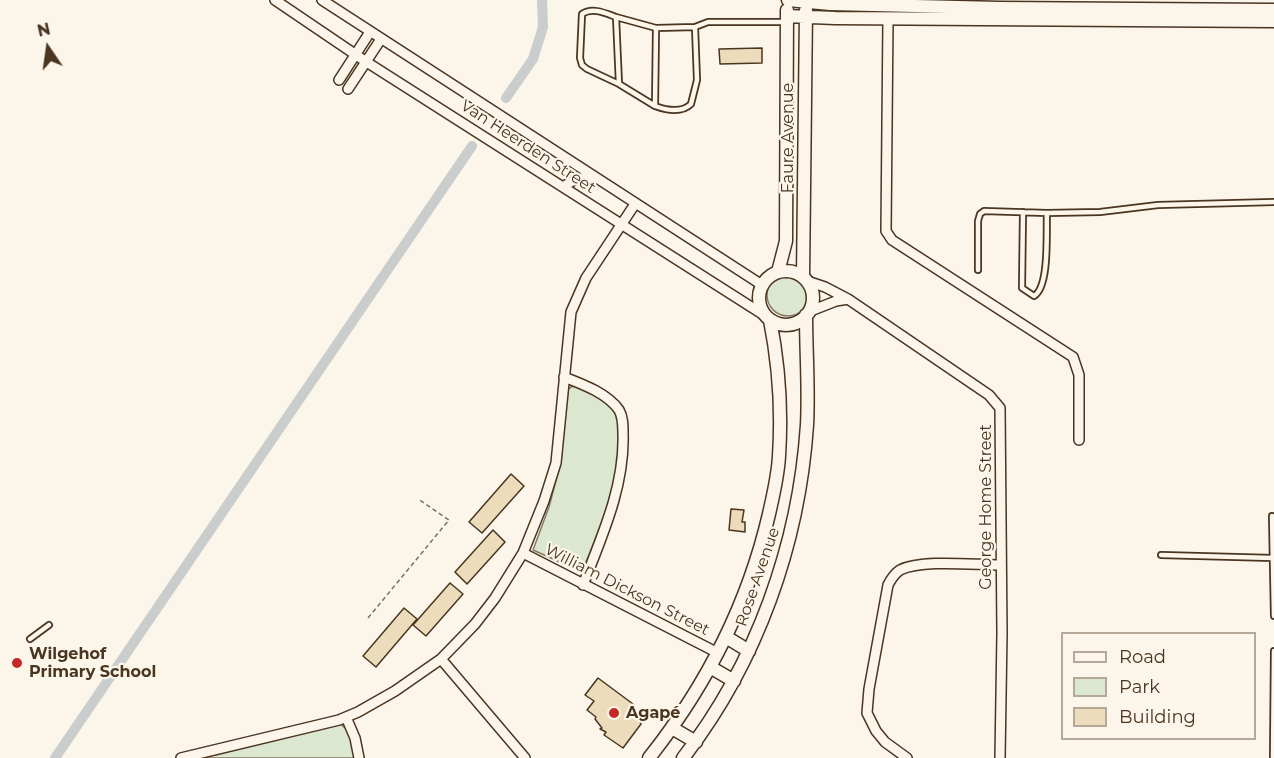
<!DOCTYPE html>
<meta charset="utf-8">
<style>
body{margin:0}
#map{position:relative;width:1274px;height:758px;overflow:hidden;background:#fbf6e9;font-family:Montserrat,sans-serif}
canvas{display:block}
.legend{position:absolute;left:1061px;top:632px;width:195px;height:108px;box-sizing:border-box;background:#fbf6e9;border:2px solid #b4a999;margin:0;padding:8px 10px;list-style:none;font-size:18px;color:#4a3520}
.legend li{display:flex;align-items:center;gap:12px;height:30px}
.legend b{width:30px;border:2px solid #b4a999}
.north{position:absolute;left:18px;top:18px;width:60px;height:60px;-webkit-text-stroke:4px #fbf6e9;paint-order:stroke;rotate:347deg;font-size:16px;font-weight:700;line-height:24px;text-align:center;color:#4a3520}
.north::after{content:'';display:block;margin:auto;width:21px;height:27px;background:#4a3520;clip-path:polygon(50% 0,100% 100%,50% 72%,0 100%)}
</style>
<div id="map">
<canvas width="1274" height="758"></canvas>
<ul class="legend">
<li><b style="height:8px;background:#fbf6e9"></b>Road</li>
<li><b style="height:16px;background:#dce7d0"></b>Park</li>
<li><b style="height:16px;background:#ecdcbc"></b>Building</li>
</ul>
<div class="north">N</div>
</div>
<script>
const g = document.querySelector('canvas').getContext('2d');
g.lineJoin = 'round';
function paint(path, color) {
  g.fillStyle = color;
  g.fill(path, 'evenodd');
}
function strokePath(path, color, width, dash) {
  g.strokeStyle = color;
  g.lineWidth = width;
  g.lineCap = dash ? 'butt' : 'round';
  g.setLineDash(dash || []);
  g.stroke(path);
}
function write(font, color, halo, rows, align = 'center') {
  g.font = font + ' Montserrat,sans-serif';
  g.lineWidth = 4.5;
  g.setLineDash([]);
  g.textBaseline = 'middle';
  g.strokeStyle = halo;
  g.fillStyle = color;
  for (const [text, x, y, turn = 0] of rows) {
    g.save();
    g.translate(x, y);
    g.rotate((+turn || 0) * Math.PI / 180);
    g.textAlign = isNaN(turn) ? turn : align;
    if (halo) g.strokeText(text, 0, 0);
    g.fillText(text, 0, 0);
    g.restore();
  }
}
const green = new Path2D(`
 M767 295a21 21 0 1 1 42 0a21 21 0 1 1-42 0Z
 M573 386C589 388 619 404 621 422 622 428 621 435 620 441 617 487 599 530 582 572L533 550 549 507 559 469 568 389Z
 M339 723 351 733 357 758H198Z`);
const canal = new Path2D(`
 M506 98 533 59 543 27 542 0
 M55 758 472 146`);
const building = new Path2D(`
 M762 48V63L720 64 719 49Z
 M511 474 524 486 482 533 469 522Z
 M731 509 744 510 742 522H745V532L729 530Z
 M493 530 505 542 467 584 455 572Z
 M450 583 463 594 426 636 413 625Z
 M404 608 417 619 376 667 363 656Z
 M598 678 633 704 641 724 623 748 604 735 606 732 600 729 602 728 595 719 596 717 587 710 594 701 585 695Z`);
const path = new Path2D(`
 M368 618 449 520 418 499`);
const service = new Path2D(`
 M616 17C605 13 592 7 582 14L580 58 582 65 587 69 619 84
 M695 27 697 80 691 104C682 113 666 110 655 106L656 28 695 27 708 22H785
 M655 106 619 84 616 17 656 28
 M1023 212 1022 288 1034 296C1050 287 1046 231 1047 213
 M978 270V221L980 214 984 211 1047 213 1100 212 1158 205 1274 202
 M1272 516 1274 616
 M1161 555 1273 558
 M30 639 49 625
 M1273 758 1274 651`);
const minor = new Path2D(`
 M275 0 365 61 767 317
 M322 0 762 285
 M888 19 886 231 892 240 1073 357 1079 375V440
 M339 80 370 32
 M348 89 381 39
 M563 187C573 180 580 176 593 178
 M807 281 825 287 848 299 989 395 1000 408 1002 633 1000 758
 M808 312 836 301 848 299
 M564 377C582 384 607 393 619 410 623 417 623 425 623 433 625 486 602 536 583 585
 M523 553 718 653
 M441 659 525 758
 M346 717 355 738 359 758
 M181 758 339 720 358 712 395 691 441 659 475 624 495 598 523 553 544 501 556 463 571 312 586 278 635 204
 M907 758 885 742 876 731 867 713 869 689 888 585C891 579 894 574 900 570 922 559 974 565 1000 565`);
const tertiary = new Path2D(`
 M788 0 830 4 1000 8 1274 10
 M787 16 835 18 1274 21
 M759 298a27 27 0 1 1 54 0a27 27 0 1 1-54 0Z
 M778 272 786 241 787 10
 M803 277 806 10
 M726 637 749 651
 M710 667 734 681
 M672 728 696 742
 M649 758C706 686 748 604 769 514 773 496 778 476 779 456 782 410 779 365 770 320
 M683 758C757 663 799 544 807 425 809 389 806 352 806 315`);
const markers = [
 [17,663,6,"#c62828"],
 [614,713,6,"#c62828"]
];
const streetNames = [
 ["Faure Avenue",788,138,-90],
 ["Van Heerden Street",528,147,33],
 ["George Home Street",986,507,-90],
 ["Rose Avenue",758,577,-71],
 ["William Dickson Street",627,590,27]
];
const poiNames = [
 ["Wilgehof",29,654],
 ["Primary School",29,672],
 ["Agapé",626,713]
];
paint(green, '#dce7d0');
strokePath(green, '#887966', 1.5);
strokePath(canal, '#c9cecd', 10);
paint(building, '#ecdcbc');
strokePath(building, '#4a3520', 1.5);
strokePath(service, '#4a3520', 8);
strokePath(minor, '#4a3520', 12);
strokePath(tertiary, '#4a3520', 15);
strokePath(path, '#7f6f5c', 1.5, [4.5, 3]);
strokePath(service, '#fbf6e9', 4.5);
strokePath(minor, '#fbf6e9', 9);
strokePath(tertiary, '#fbf6e9', 12);
for (const [x, y, r, color] of markers) {
  const dot = new Path2D();
  dot.arc(x, y, r, 0, 2 * Math.PI);
  g.fillStyle = color;
  g.fill(dot);
  strokePath(dot, '#fbf6e9', 2);
}
write('16px', '#4a3520', '#fbf6e9', streetNames);
write('bold 16px', '#4a3520', '#fbf6e9', poiNames, 'left');
</script>
